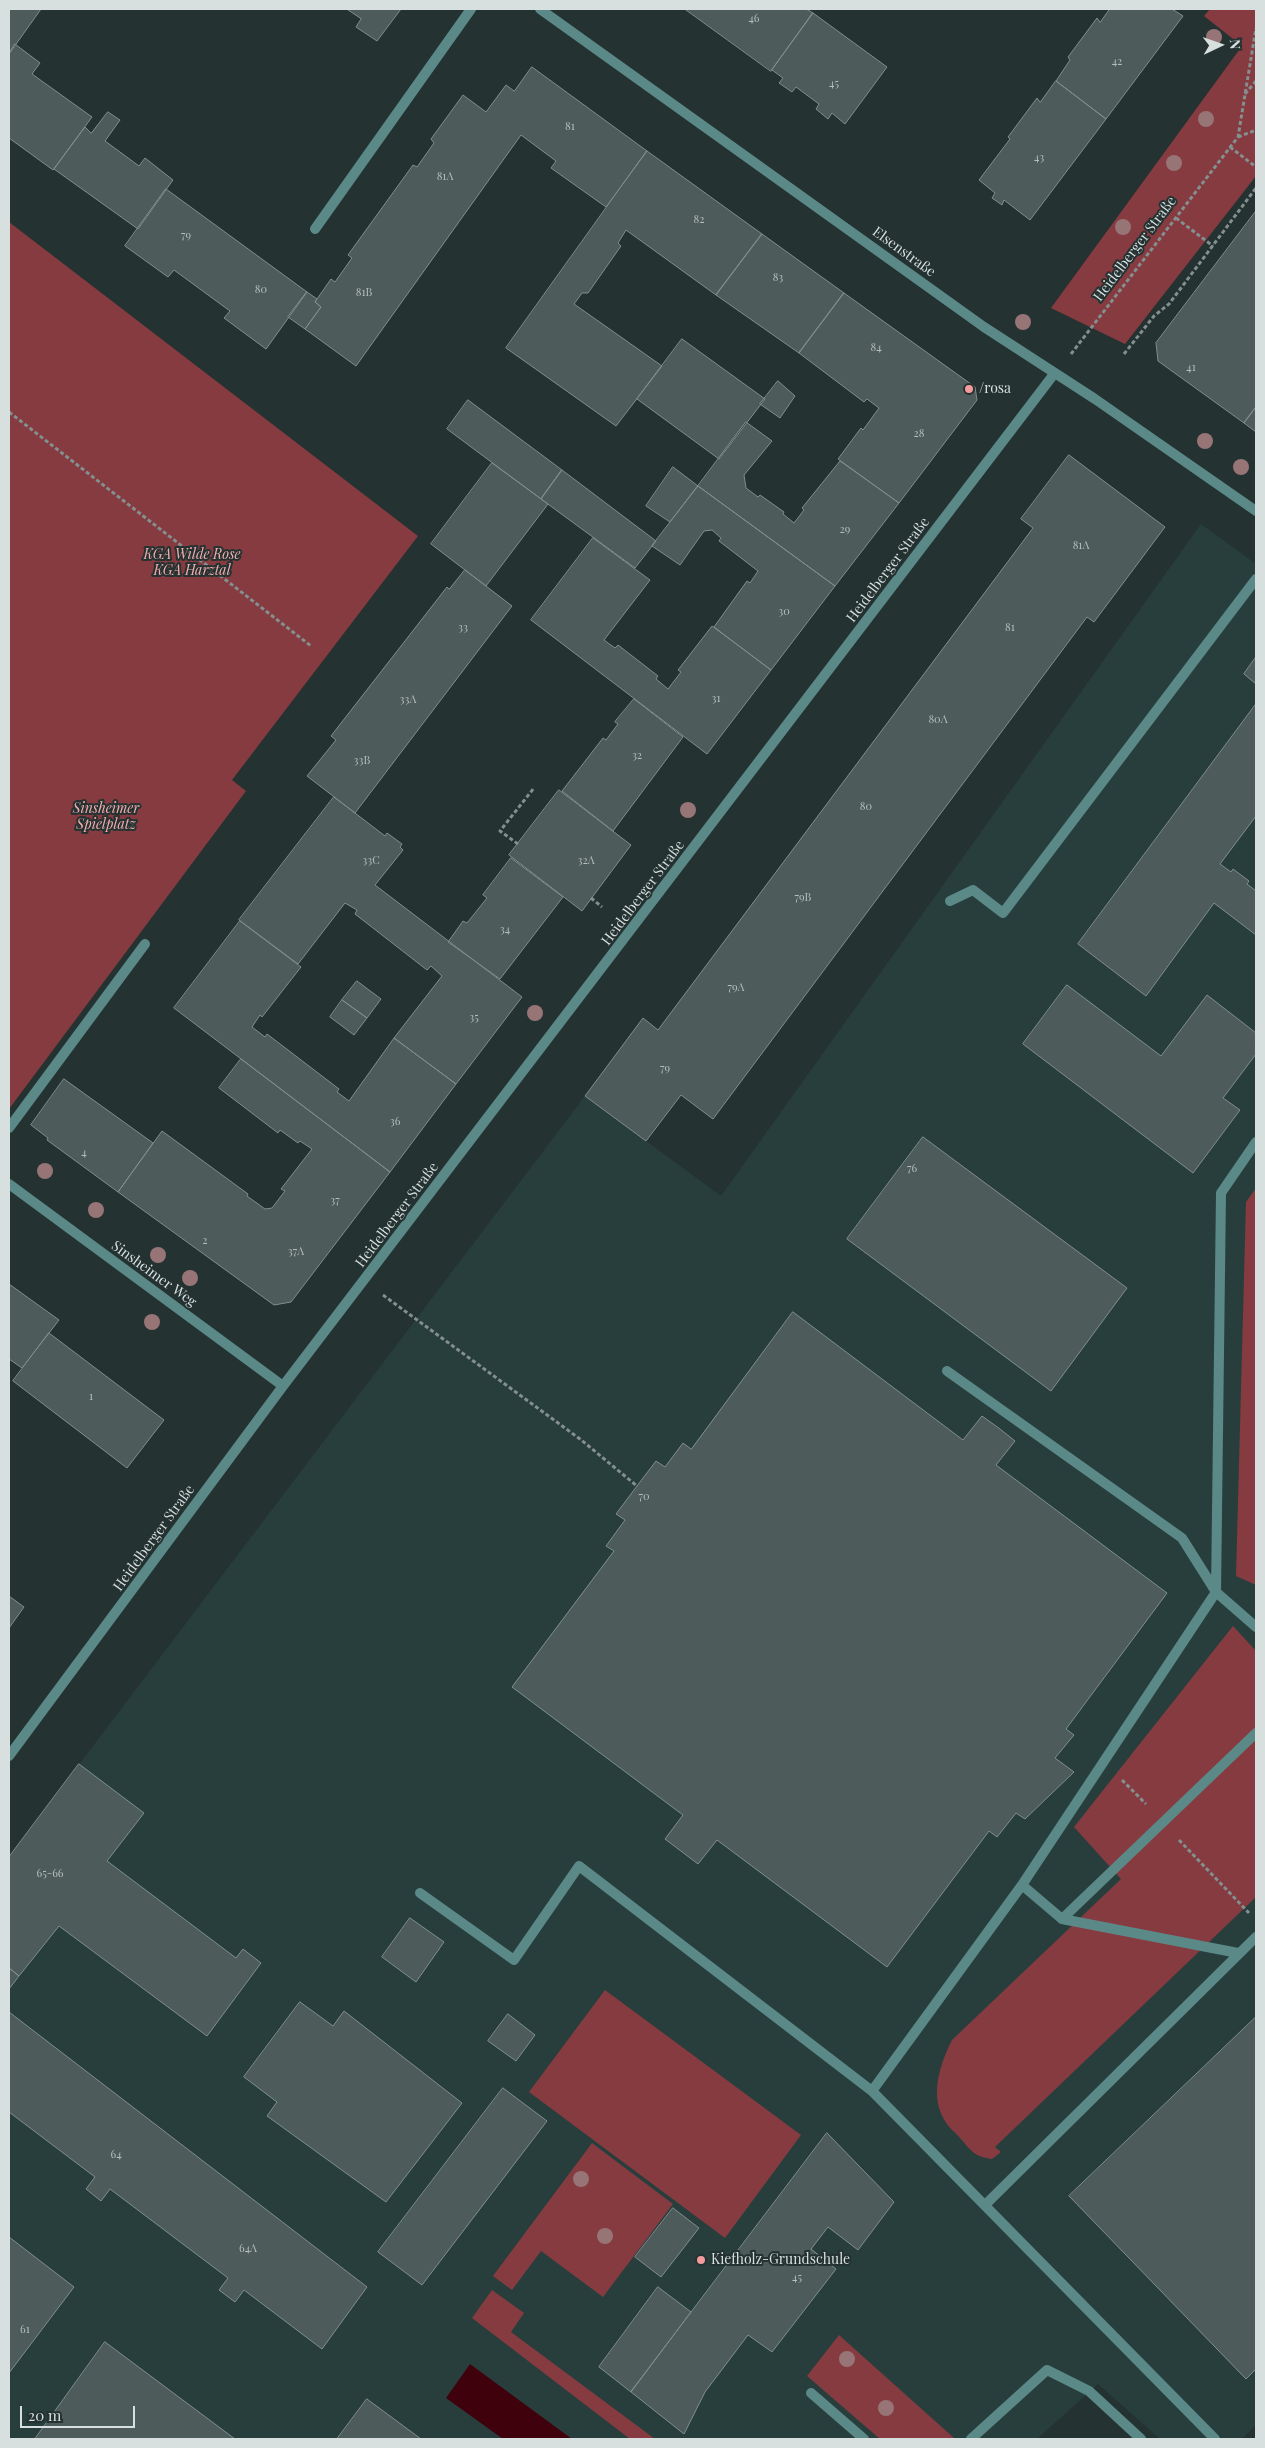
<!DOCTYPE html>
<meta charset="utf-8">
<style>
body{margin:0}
#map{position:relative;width:1265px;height:2448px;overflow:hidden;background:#253232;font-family:"Playfair Display",serif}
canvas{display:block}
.frame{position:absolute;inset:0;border:10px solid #d7dfdf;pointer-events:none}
.north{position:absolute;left:1195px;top:20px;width:50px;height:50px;-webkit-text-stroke:4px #253232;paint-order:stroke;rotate:87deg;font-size:14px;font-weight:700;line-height:20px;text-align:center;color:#d7dfdf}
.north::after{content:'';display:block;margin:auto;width:18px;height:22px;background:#d7dfdf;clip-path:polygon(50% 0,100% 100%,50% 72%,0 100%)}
.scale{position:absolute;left:20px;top:2406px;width:115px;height:22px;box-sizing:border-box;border:2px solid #d7dfdf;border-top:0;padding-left:6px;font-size:15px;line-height:18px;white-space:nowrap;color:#d7dfdf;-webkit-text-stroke:4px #253232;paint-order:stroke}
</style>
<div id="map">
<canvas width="1265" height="2448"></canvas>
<div class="frame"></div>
<div class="north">N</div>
<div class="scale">20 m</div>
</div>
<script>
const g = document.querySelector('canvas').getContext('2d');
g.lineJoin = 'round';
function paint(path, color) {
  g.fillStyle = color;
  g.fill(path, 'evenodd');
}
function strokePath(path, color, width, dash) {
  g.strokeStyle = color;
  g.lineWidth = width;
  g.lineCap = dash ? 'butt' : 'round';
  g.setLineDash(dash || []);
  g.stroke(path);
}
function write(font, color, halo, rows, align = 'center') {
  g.font = font + ' "Playfair Display",serif';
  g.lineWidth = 4;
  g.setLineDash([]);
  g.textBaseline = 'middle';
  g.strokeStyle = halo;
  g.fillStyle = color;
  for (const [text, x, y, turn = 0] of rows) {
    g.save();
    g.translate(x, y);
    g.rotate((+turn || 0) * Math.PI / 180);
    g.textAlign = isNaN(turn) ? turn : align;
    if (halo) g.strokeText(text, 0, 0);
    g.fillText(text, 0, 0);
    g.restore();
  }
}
const built = new Path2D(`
 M1201 524 1256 564V2425L1242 2439H1160L1098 2384 1037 2439H9V1857L585 1096 721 1196Z`);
const green = new Path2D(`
 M1210 9H1256V176L1125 344 1051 308 1242 46 1204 16Z
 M9 222 418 536 232 780 246 791 9 1109Z
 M1256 1188V1585L1236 1576 1246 1202Z
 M1233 1626 1256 1651V1897L995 2147 1001 2152 992 2159C974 2156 972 2152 961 2139 956 2133 949 2128 945 2121 929 2096 940 2064 952 2040L1121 1879 1074 1827Z
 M605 1990 801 2135 725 2238 529 2092Z
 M592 2143 673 2204 603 2297 541 2251 512 2290 493 2276Z
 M492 2290 524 2313 511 2332 655 2439H630L472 2318Z
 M839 2335 954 2438 880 2439 807 2376Z`);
const water = new Path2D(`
 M470 2364 572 2439H503L446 2398Z`);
const building = new Path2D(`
 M9 9H41L9 54Z
 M347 9H401L377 41 356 27 361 19Z
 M685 9H806L813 13 771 71Z
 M1110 9H1172L1183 16 1106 119 1056 81 1070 60 1068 57 1097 18 1100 22Z
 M813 13 887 67 845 124 832 113 828 119 816 109 819 104 796 87 792 92 779 83 783 78 772 70Z
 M15 44 40 63 32 74 92 117 53 170 9 138V54Z
 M532 67 647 151 606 207 551 168 556 161 521 135 356 366 305 329 321 307 315 302 317 299 331 279 335 282 352 258 348 255 413 165 417 167 434 143 431 139 463 95 486 112 506 85 514 91Z
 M1056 81 1106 119 1030 220 1004 200 1002 205 992 198 995 193 979 180 1010 139 1008 137 1037 98 1040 102Z
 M108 112 120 120 105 141 139 166 145 158 173 180 138 229 54 169 85 127 91 133Z
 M647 151 762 234 716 295 626 230 618 243 621 246 588 293H582L574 304 662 366 616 426 506 348Z
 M166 189 307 292 266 349 224 318 230 311 174 270 168 277 125 246Z
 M1256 211V407L1244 423 1158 361 1156 343Z
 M762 234 844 293 799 353 716 295Z
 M307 292 317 299 315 302 321 307 305 329 288 317Z
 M844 293 975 387 977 400 899 503 838 459 861 428 863 430 879 408 867 399 864 402 799 353Z
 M682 339 765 399 719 459 637 399Z
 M778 381 795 396 780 418 760 404Z
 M468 400 562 470 541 499 447 429Z
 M1256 407V432L1244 423Z
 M746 422 772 441 744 475 746 488 758 497 760 495 784 512 783 514 794 523 804 510 802 508 840 461 899 503 835 586 698 486Z
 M1069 455 1165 527 1094 622 1087 617 713 1119 681 1095 646 1141 585 1096 643 1018 658 1030 1033 528 1021 519Z
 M492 463 548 504 486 586 431 544Z
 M673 467 698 486 670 522 646 506Z
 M562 470 656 541 635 568 541 499Z
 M698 486 835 586 771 670 714 627 747 581 750 583 758 571 719 541 721 538 712 530 704 531 680 565 652 546Z
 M593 538 650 580 604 640 615 648 618 645 658 676 656 679 668 689 681 672 678 670 712 626 771 670 707 754 531 620Z
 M465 570 512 606 355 813 307 776 336 740 331 736 447 587 449 589Z
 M1256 657V684L1244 674Z
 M634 699 683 737 613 831 562 791 603 738 606 740 618 724 615 722Z
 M1256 704V816L1220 864 1231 872 1233 869 1249 881 1247 884 1256 891V935L1214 903 1146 996 1078 944Z
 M559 790 631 845 582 911 509 855Z
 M334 797 385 836 387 833 402 844 400 847 403 850 375 885 522 997 456 1084 394 1038 442 976 431 966 427 970 355 914 357 910 345 903 298 964 239 920Z
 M511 858 563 897 500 979 448 942 463 921 467 923 487 898 483 895Z
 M240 921 301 967 262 1017 260 1015 252 1027 265 1037 267 1034 339 1089 337 1092 349 1101 394 1038 456 1084 390 1172 174 1008Z
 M357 981 381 999 367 1018 342 1000Z
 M1067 985 1161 1056 1207 995 1256 1033V1054L1223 1098 1240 1110 1193 1173 1023 1044Z
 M342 1000 367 1018 354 1035 330 1017Z
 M241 1059 390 1172 291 1302 274 1305 118 1192 162 1131 248 1194 247 1196 265 1209 272 1208 285 1191 281 1189 312 1149 300 1141 298 1143 280 1130 278 1133 219 1088Z
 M64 1079 153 1143 118 1192 47 1140 48 1138 31 1125Z
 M923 1137 1127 1288 1051 1391 847 1239Z
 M9 1284 59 1320 22 1368 9 1359Z
 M793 1312 963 1440 982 1416 1000 1429 1015 1441 996 1465 1167 1593 1066 1729 1074 1735 1055 1758 1074 1772 1025 1819 1016 1813 997 1837 989 1831 887 1967 717 1840 698 1864 665 1839 683 1815 512 1687 614 1551 606 1546 625 1520 616 1514 637 1486 656 1461 665 1467 683 1443 691 1449Z
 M49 1333 164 1420 127 1468 13 1381Z
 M9 1596 24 1607 9 1628Z
 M79 1764 144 1813 107 1861 236 1958 243 1949 261 1963 207 2036 59 1926 19 1976 9 1968V1857Z
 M410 1918 444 1942 416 1982 382 1957Z
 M9 1968 19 1976 9 1989Z
 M300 2002 333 2026 344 2011 462 2103 386 2202 267 2116 277 2102 244 2077Z
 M9 2012 367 2287 322 2349 244 2290 235 2302 219 2290 228 2278 110 2189 101 2201 86 2189 95 2177 9 2112Z
 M508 2014 535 2035 516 2061 488 2041Z
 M1256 2017V2369L1246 2379 1069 2196Z
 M503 2088 547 2121 422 2285 378 2252Z
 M827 2133 894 2202 858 2250 828 2227 811 2249 836 2269 772 2352 748 2335 705 2392 684 2434 631 2392Z
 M673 2208 699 2228 661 2277 635 2257Z
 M9 2237 74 2287 9 2373Z
 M658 2287 691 2312 631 2392 599 2367Z
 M105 2342 235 2439H35Z
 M367 2399 421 2439H337Z`);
const path = new Path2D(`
 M1245 94 1256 81
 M1238 137 1256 130
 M1230 147 1256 167
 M1176 218 1213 246
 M1071 354 1238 137 1256 28
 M1124 354 1154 316 1169 304 1256 188
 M9 412 311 646
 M518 844 500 831 534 788
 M591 898 602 907
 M383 1295 580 1439 637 1486
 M1122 1780 1146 1804
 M1179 1840 1249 1913`);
const service = new Path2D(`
 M315 229 471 9
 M950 901 973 890 1003 913 1256 579
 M9 1128 145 944
 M947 1371 1182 1538 1216 1592 1256 1627
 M1022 1885 1062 1919 1238 1953
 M420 1893 514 1960 579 1866 872 2091 1215 2439
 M1062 1919 1256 1733
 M872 2091 1022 1885 1216 1592 1221 1193 1256 1142
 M985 2205 1256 1937
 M811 2393 864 2439
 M971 2439 1047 2370 1089 2391 1141 2439`);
const minor = new Path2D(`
 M540 9 984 327 1095 399 1256 511
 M9 1184 283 1386
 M9 1756 283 1386 1054 374`);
const trees = [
 [1214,37],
 [1206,119],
 [1174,163],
 [1123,227],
 [1023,322],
 [1205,441],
 [1241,467],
 [688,810],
 [535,1013],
 [45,1171],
 [96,1210],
 [158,1255],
 [190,1278],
 [152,1322],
 [581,2179],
 [605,2236],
 [847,2359],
 [886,2408]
];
const markers = [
 [969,389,5,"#f59b9d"],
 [701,2260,5,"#f59b9d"]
];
const numberNames = [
 ["46",754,19],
 ["42",1117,62],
 ["45",834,84],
 ["81",570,127],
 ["43",1039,158],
 ["81A",445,177],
 ["82",699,220],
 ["79",186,236],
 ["83",778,278],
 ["80",261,290],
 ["81B",364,293],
 ["84",876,348],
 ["41",1191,368],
 ["28",919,434],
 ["29",845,530],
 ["81A",1081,546],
 ["30",784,612],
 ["33",463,628],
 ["81",1010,628],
 ["31",716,699],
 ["33A",408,700],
 ["80A",938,720],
 ["32",637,756],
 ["33B",362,761],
 ["80",866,807],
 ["33C",371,861],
 ["32A",586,861],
 ["79B",803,898],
 ["34",505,930],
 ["79A",736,988],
 ["35",474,1018],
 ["79",665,1069],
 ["36",395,1122],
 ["4",84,1153],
 ["76",912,1169],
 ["37",335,1201],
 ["2",205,1241],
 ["37A",296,1252],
 ["1",91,1397],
 ["70",644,1497],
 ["65-66",50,1874],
 ["64",116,2155],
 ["64A",248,2249],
 ["45",797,2278],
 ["61",25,2330]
];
const streetNames = [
 ["Heidelberger Straße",1135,249,-53],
 ["Elsenstraße",904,252,36],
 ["Heidelberger Straße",888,570,-53],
 ["Heidelberger Straße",643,893,-53],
 ["Heidelberger Straße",397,1215,-53],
 ["Sinsheimer Weg",154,1274,36],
 ["Heidelberger Straße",154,1538,-54]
];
const poiNames = [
 ["/rosa",979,389],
 ["Kiefholz-Grundschule",711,2260]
];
const parkNames = [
 ["KGA Wilde Rose",192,555],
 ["KGA Harztal",192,571],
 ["Sinsheimer",106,809],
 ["Spielplatz",106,825]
];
paint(built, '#283e3d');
paint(green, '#863b40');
paint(water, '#3f020d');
paint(building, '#4e5b5b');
strokePath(building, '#808e8e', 1);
strokePath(path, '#848f8f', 3, [4, 2.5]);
strokePath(service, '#5a8988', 10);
strokePath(minor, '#5a8988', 10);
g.fillStyle = '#977576';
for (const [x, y] of trees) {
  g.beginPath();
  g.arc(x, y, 8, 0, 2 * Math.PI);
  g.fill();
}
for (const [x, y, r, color] of markers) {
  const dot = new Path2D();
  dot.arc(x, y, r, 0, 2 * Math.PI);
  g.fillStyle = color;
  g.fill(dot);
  strokePath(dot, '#253232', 2);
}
write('11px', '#b5bebe', null, numberNames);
write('14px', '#d7dfdf', '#253232', streetNames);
write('14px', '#d7dfdf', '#253232', poiNames, 'left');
write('italic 14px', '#f5acae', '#253232', parkNames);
</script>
